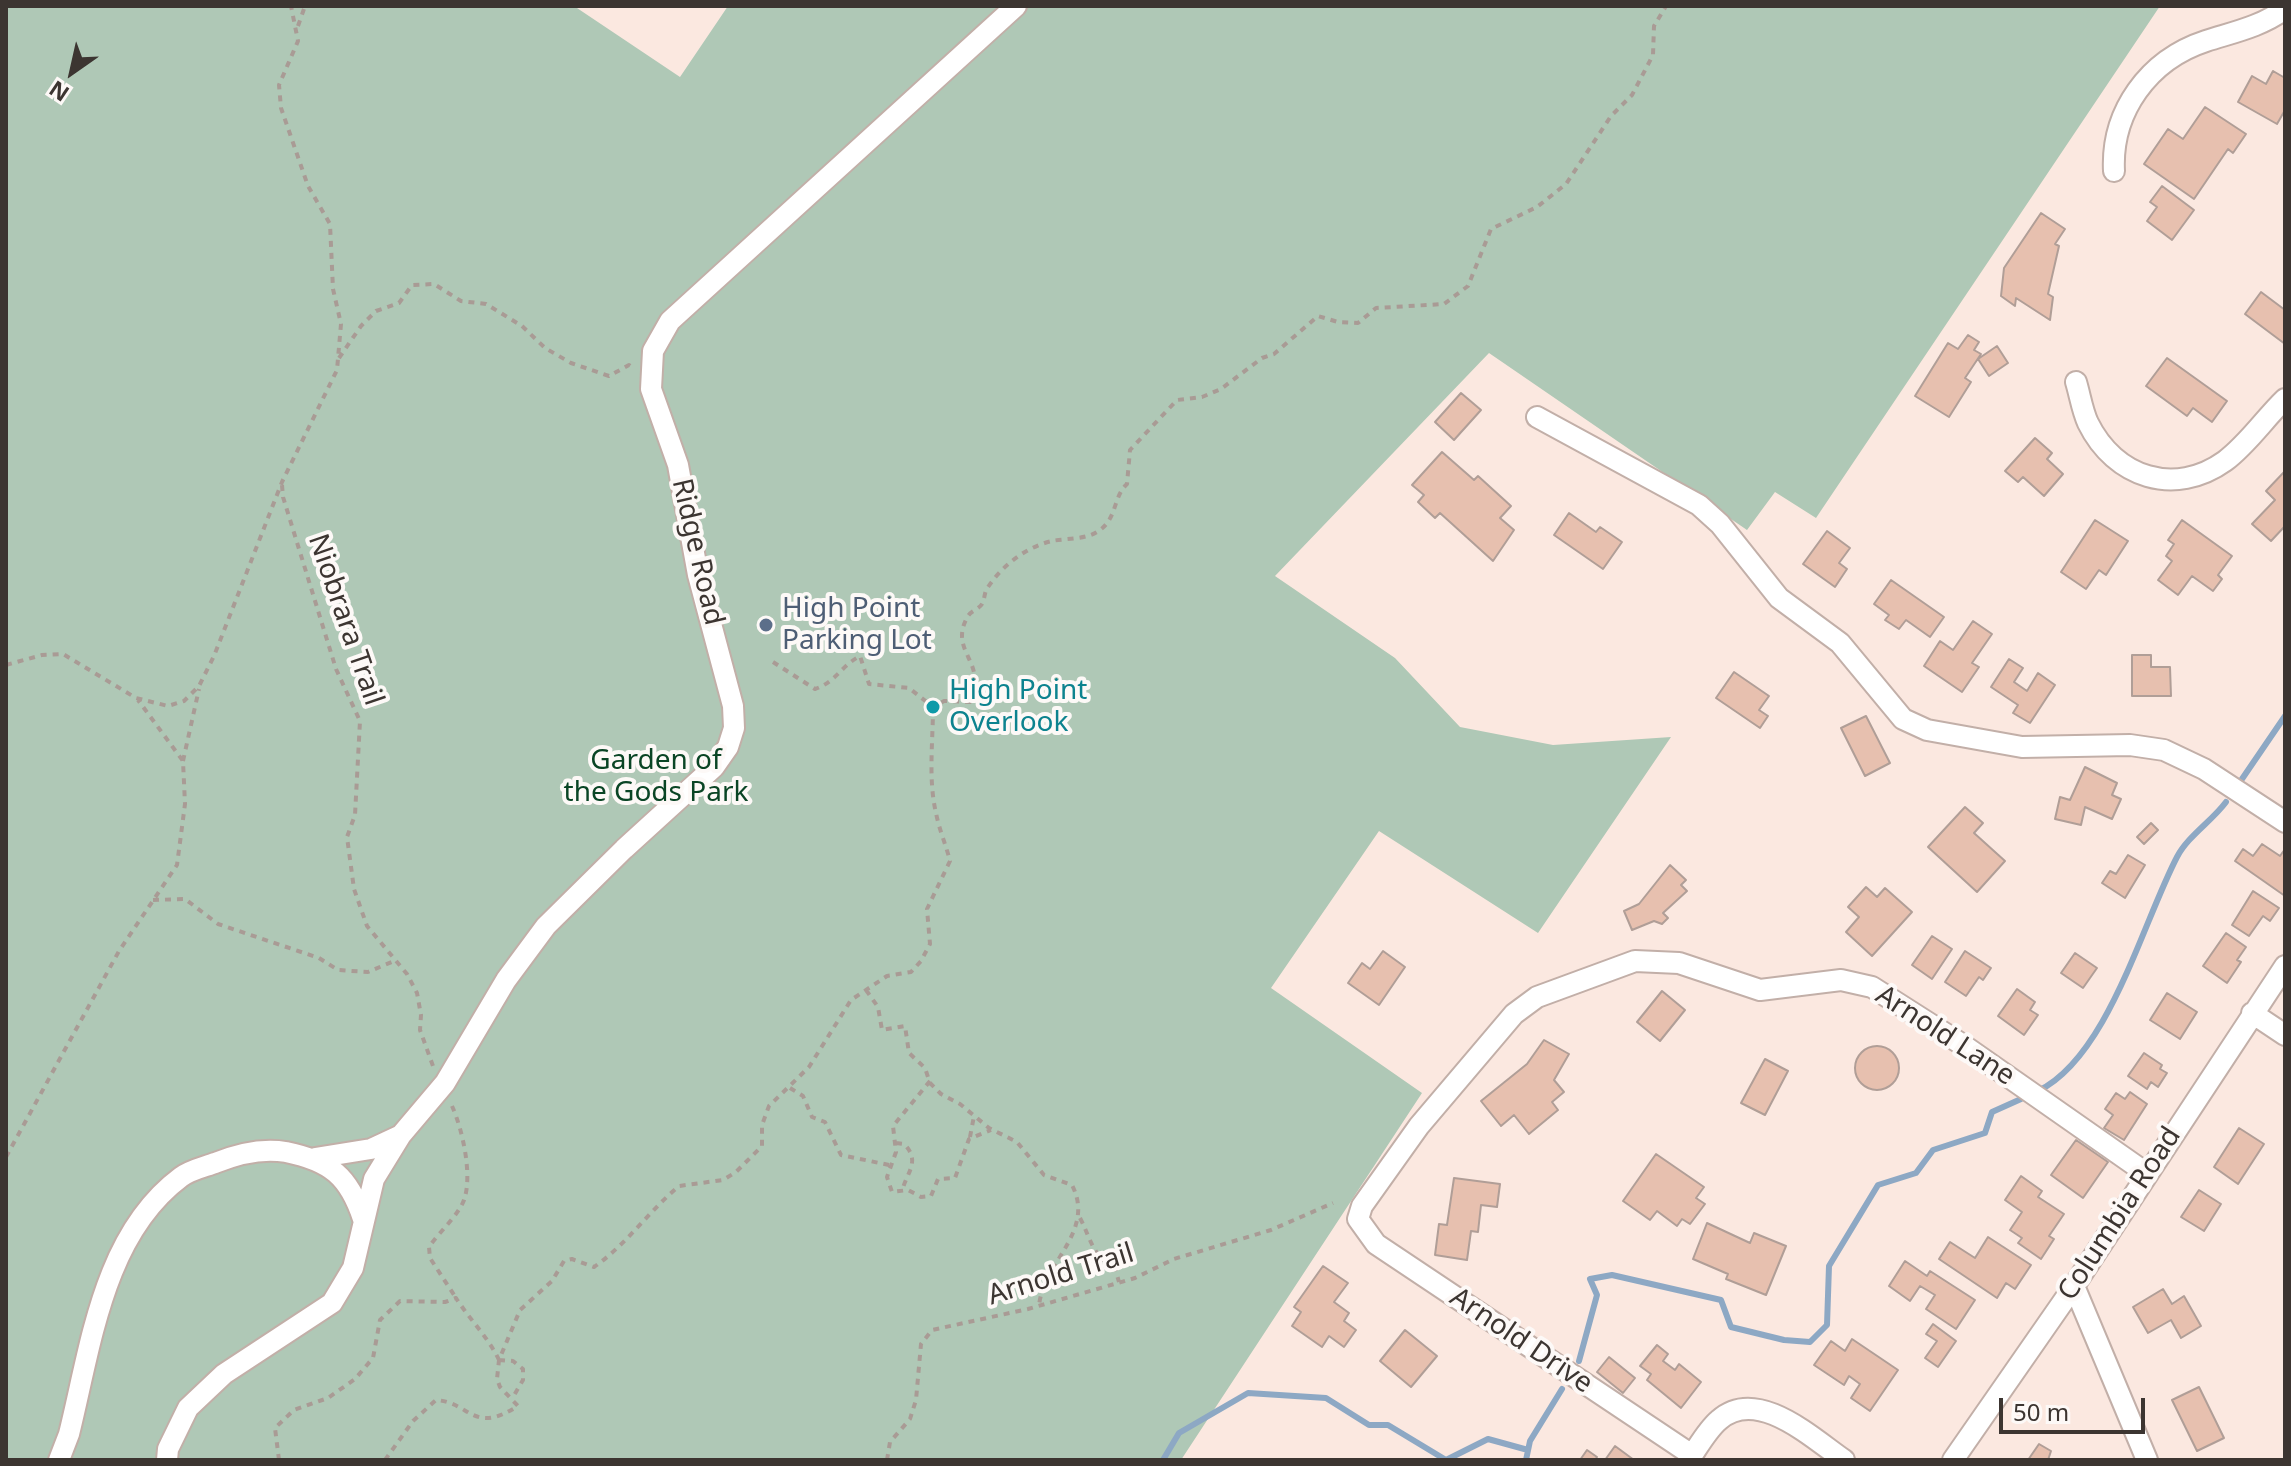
<!DOCTYPE html>
<style>
body{margin:0}
#map{position:relative;width:2291px;height:1466px;overflow:hidden;background:#fbe8e0;font-family:"Noto Sans",sans-serif}
canvas{display:block}
.frame{position:absolute;inset:0;border:8px solid #3c3531;pointer-events:none}
.north{position:absolute;left:32px;top:32px;width:80px;height:80px;-webkit-text-stroke:6px #fdf9f7;paint-order:stroke;rotate:214deg;font-size:22px;font-weight:700;line-height:32px;text-align:center;color:#3c3531}
.north::after{content:'';display:block;margin:auto;width:28px;height:36px;background:#3c3531;clip-path:polygon(50% 0,100% 100%,50% 72%,0 100%)}
.scale{position:absolute;left:1999px;top:1398px;width:146px;height:36px;box-sizing:border-box;border:4px solid #3c3531;border-top:0;padding-left:10px;font-size:24px;line-height:28px;white-space:nowrap;color:#3c3531;-webkit-text-stroke:6px #fdf9f7;paint-order:stroke}
</style>
<div id="map">
<canvas width="2291" height="1466"></canvas>
<div class="frame"></div>
<div class="north">N</div>
<div class="scale">50 m</div>
</div>
<script>
const g = document.querySelector('canvas').getContext('2d');
g.lineJoin = 'round';
function paint(path, color) {
  g.fillStyle = color;
  g.fill(path, 'evenodd');
}
function strokePath(path, color, width, dash) {
  g.strokeStyle = color;
  g.lineWidth = width;
  g.lineCap = dash ? 'butt' : 'round';
  g.setLineDash(dash || []);
  g.stroke(path);
}
function write(font, color, halo, rows, align = 'center') {
  g.font = font + ' "Noto Sans",sans-serif';
  g.lineWidth = 8;
  g.setLineDash([]);
  g.textBaseline = 'middle';
  g.strokeStyle = halo;
  g.fillStyle = color;
  for (const [text, x, y, turn = 0] of rows) {
    g.save();
    g.translate(x, y);
    g.rotate((+turn || 0) * Math.PI / 180);
    g.textAlign = isNaN(turn) ? turn : align;
    if (halo) g.strokeText(text, 0, 0);
    g.fillText(text, 0, 0);
    g.restore();
  }
}
const green = new Path2D(`
 M6 6H574L680 77 728 6H2160L1816 518 1775 492 1747 530 1489 353 1275 576 1395 658 1460 727 1553 745 1671 737 1538 933 1379 831 1271 988 1422 1093 1181 1460H6Z`);
const stream = new Path2D(`
 M2242 779 2285 716
 M2038 1091C2108 1057 2142 924 2177 857 2188 836 2212 821 2226 802
 M1579 1361 1597 1295 1590 1279 1612 1275 1721 1300 1731 1327 1784 1340 1810 1342 1827 1325 1829 1266 1878 1185 1916 1173 1933 1150 1985 1133 1992 1112 2021 1099
 M1163 1460 1179 1433 1248 1393 1326 1398 1369 1425H1388L1446 1460 1488 1439 1528 1450
 M1526 1460 1530 1441 1562 1389`);
const building = new Path2D(`
 M2273 71 2285 78V110L2277 124 2238 102 2252 76 2266 84Z
 M2205 107 2246 134 2233 153 2228 149 2194 199 2144 164 2168 129 2183 139Z
 M2162 186 2194 210 2172 240 2147 221 2157 207 2150 202Z
 M2041 213 2065 229 2055 244 2059 246 2048 294 2053 297 2050 320 2016 298 2015 306 2001 296 2004 268Z
 M2261 292 2285 310V344L2245 314Z
 M1968 335 1979 342 1974 350 1981 354 1965 378 1971 382 1949 417 1915 396 1948 343 1958 349Z
 M1997 346 2008 363 1989 376 1978 359Z
 M2167 358 2227 401 2212 422 2193 408 2187 416 2146 386Z
 M1461 393 1481 410 1454 440 1435 422Z
 M2035 438 2052 453 2047 459 2063 474 2044 496 2023 477 2018 482 2005 471Z
 M1442 452 1474 480 1478 476 1511 506 1500 518 1514 530 1493 561 1440 513 1435 518 1418 502 1424 495 1412 485Z
 M2285 471V526L2271 541 2252 524 2275 500 2266 491Z
 M1569 513 1596 532 1600 527 1622 542 1603 569 1554 535Z
 M2095 520 2128 541 2106 575 2099 570 2086 589 2061 572Z
 M2182 520 2232 556 2218 575 2222 579 2213 591 2192 576 2178 595 2158 580 2172 561 2166 556 2174 544 2168 540Z
 M1827 531 1850 548 1839 563 1847 569 1835 587 1803 564Z
 M1891 580 1944 617 1930 637 1906 620 1899 629 1885 620 1889 615 1874 604Z
 M1973 621 1992 634 1972 663 1979 667 1962 692 1924 666 1940 641 1953 650Z
 M2132 655H2151V667H2170L2171 696H2132Z
 M2009 659 2023 668 2014 682 2027 691 2038 673 2055 685 2030 723 2013 713 2018 705 1991 687Z
 M1734 672 1769 696 1759 710 1768 716 1760 728 1716 698Z
 M1866 716 1890 763 1865 776 1841 728Z
 M2085 767 2117 783 2112 795 2121 799 2112 819 2085 807 2081 825 2055 819 2060 797 2070 800Z
 M1965 807 1983 823 1974 833 2005 861 1977 892 1928 847Z
 M2151 823 2158 830 2144 844 2137 837Z
 M2262 844 2280 856 2285 849V896L2235 861 2243 849 2253 856Z
 M2128 855 2145 865 2125 898 2102 883 2110 871 2116 874Z
 M1670 865 1686 880 1681 885 1687 891 1663 913 1668 918 1662 924 1654 921 1632 930 1624 911 1639 904Z
 M1866 887 1877 897 1885 888 1912 912 1872 956 1846 932 1859 917 1848 907Z
 M2253 891 2279 908 2270 921 2263 916 2249 936 2232 925Z
 M2226 933 2246 947 2237 960 2241 962 2227 983 2203 966Z
 M1932 936 1952 949 1932 979 1912 965Z
 M1383 951 1405 967 1379 1005 1348 983 1362 963 1370 969Z
 M1965 951 1991 968 1983 980 1979 977 1966 996 1945 982Z
 M2075 953 2097 968 2083 988 2061 973Z
 M2017 989 2035 1002 2030 1010 2038 1015 2024 1035 1998 1016Z
 M1662 991 1685 1010 1660 1041 1637 1022Z
 M2167 993 2197 1012 2180 1039 2150 1020Z
 M1544 1040 1569 1054 1554 1080 1564 1092 1552 1102 1558 1110 1529 1134 1514 1115 1501 1126 1481 1101 1527 1064Z
 M1855 1068a22 22 0 1 1 44 0a22 22 0 1 1-44 0Z
 M2144 1053 2162 1065 2160 1069 2167 1073 2158 1087 2151 1082 2147 1089 2128 1076Z
 M1765 1059 1788 1071 1765 1115 1741 1103Z
 M2130 1092 2147 1104 2124 1140 2104 1128 2113 1115 2105 1109 2116 1093 2125 1099Z
 M2239 1128 2264 1144 2238 1184 2214 1167Z
 M2076 1140 2108 1162 2083 1198 2051 1175Z
 M1656 1154 1704 1187 1696 1198 1705 1204 1690 1224 1682 1219 1677 1226 1657 1211 1650 1220 1623 1201Z
 M2021 1176 2042 1191 2038 1197 2064 1214 2049 1236 2054 1239 2041 1259 2018 1243 2022 1238 2010 1230 2022 1212 2005 1200Z
 M1454 1178 1500 1184 1497 1207 1481 1205 1478 1232 1471 1231 1467 1260 1435 1255 1439 1224 1447 1225Z
 M2199 1190 2221 1204 2204 1231 2181 1217Z
 M1707 1223 1750 1243 1754 1233 1786 1246 1766 1295 1726 1279 1728 1274 1693 1259Z
 M1988 1237 2031 1265 2015 1289 2006 1283 1997 1298 1939 1259 1950 1242 1975 1258Z
 M1905 1261 1927 1276 1930 1271 1975 1300 1956 1329 1926 1309 1935 1295 1920 1286 1910 1301 1889 1286Z
 M1323 1266 1348 1283 1334 1302 1349 1313 1344 1321 1356 1330 1344 1347 1329 1336 1322 1347 1292 1326 1301 1312 1294 1307Z
 M2163 1289 2172 1304 2184 1296 2201 1326 2181 1338 2171 1320 2148 1333 2133 1307Z
 M1933 1324 1956 1341 1938 1367 1925 1358 1937 1341 1926 1334Z
 M1405 1330 1437 1356 1411 1387 1380 1361Z
 M1852 1339 1898 1370 1870 1411 1851 1398 1860 1384 1849 1376 1844 1385 1814 1365 1831 1341 1845 1351Z
 M1657 1345 1668 1354 1663 1361 1675 1370 1679 1364 1701 1382 1681 1408 1647 1380 1651 1374 1640 1366Z
 M1609 1357 1635 1378 1623 1393 1597 1372Z
 M2199 1387 2224 1438 2197 1451 2172 1400Z
 M2039 1444 2051 1451 2048 1460H2028Z
 M1615 1446 1634 1460H1605Z
 M1587 1450 1597 1457 1595 1460H1580Z`);
const path = new Path2D(`
 M298 26 305 6
 M339 358 361 326 376 311 399 303 412 285 434 284 461 301 486 304 522 326 545 348 571 363 609 376 629 365 633 369
 M282 485 283 497 336 669 360 721 355 815 347 837 354 889 367 926 407 974 417 993 421 1015 420 1030 433 1066
 M773 662 815 689C836 682 841 666 860 656L869 684 909 688 933 707 944 701 970 702C989 661 947 652 968 616 971 611 979 609 982 604 985 599 984 592 988 587 1003 565 1026 547 1052 541 1067 538 1087 540 1100 530 1117 518 1113 497 1127 484L1130 450 1177 400 1202 397 1221 389 1262 358 1274 354 1318 316 1338 322 1358 323 1376 308 1444 304 1468 286 1491 229 1537 207 1566 184 1611 116 1632 95 1653 55 1654 26 1666 6
 M6 665 42 655 63 654 136 698 168 706 184 701 199 686 214 656 282 482 337 370 341 324 333 289 330 224 308 186 281 108 279 85 298 41 291 6
 M183 761 199 689
 M153 900 185 899 218 924 319 958 338 970 368 972 394 961
 M866 990 878 1007 882 1030 905 1026 909 1053 925 1068 930 1083 941 1094 960 1104 989 1128 1017 1142 1044 1175 1072 1185C1096 1232 1043 1262 1039 1306
 M930 1081 893 1126 896 1152 887 1177 892 1192 908 1190 921 1197 931 1196 938 1179 955 1178 969 1139 991 1130
 M790 1088 803 1096 812 1117 825 1122 841 1155 889 1165
 M452 1106C462 1128 473 1175 464 1200 458 1216 439 1232 429 1247L430 1258 456 1298
 M970 1137 974 1116
 M896 1143 904 1144C921 1161 907 1172 902 1191
 M6 1157 119 951 177 865 185 804 183 761 138 700
 M1080 1218C1091 1239 1092 1256 1115 1268L1119 1282
 M499 1360 513 1361 523 1369V1380L513 1397
 M279 1460 275 1428 294 1410 328 1398 355 1379 373 1358 380 1320 400 1301 445 1302 456 1298C470 1320 488 1337 499 1360
 M385 1460 413 1421 436 1400C472 1403 472 1435 518 1406L500 1387 497 1379 499 1360 520 1310 552 1281 564 1261 572 1259 594 1267C627 1244 649 1211 679 1186L723 1180 736 1172 762 1146V1125L769 1106 809 1067 851 1000 887 976 911 972 921 961 930 944 927 909 950 861C946 845 939 829 936 813 928 779 933 742 933 707
 M887 1460 890 1442 910 1419 916 1400 921 1344 932 1330 1028 1309 1135 1278 1174 1259 1271 1230 1333 1203`);
const street = new Path2D(`
 M2114 171C2111 112 2148 60 2206 41 2234 32 2260 27 2285 9
 M2076 382C2080 395 2082 410 2088 423 2115 478 2175 497 2225 461 2248 444 2265 418 2285 399
 M1537 417 1699 505 1720 524 1779 598 1840 643 1903 719 1927 730 2022 747 2130 745 2164 750 2204 769 2285 822
 M2252 1013 2285 1035
 M315 1158 371 1149 401 1135
 M2074 1286 2147 1460
 M1692 1455 1376 1244 1358 1219 1362 1206 1419 1126 1514 1014 1537 997 1635 961 1679 963 1760 990 1841 980 1872 987 1963 1045 2146 1173
 M59 1460 69 1434C91 1346 103 1235 181 1177 190 1170 204 1167 215 1163 237 1154 263 1148 286 1152 330 1161 349 1176 363 1219
 M167 1460 168 1449 188 1408 224 1374 332 1303 353 1268 374 1179 401 1135 445 1083 506 980 546 926 624 849 714 767 728 747 734 728 733 706 698 575 678 465 651 389 653 351 670 321 1016 6
 M1689 1460C1698 1447 1707 1430 1719 1420 1757 1386 1812 1438 1844 1460
 M1953 1460 2074 1286 2285 966`);
const markers = [
 [766,625,8,"#5c6f8a"],
 [933,707,8,"#0f9aa8"]
];
const streetNames = [
 ["Ridge Road",697,552,77],
 ["Niobrara Trail",345,620,71],
 ["Arnold Lane",1945,1036,33],
 ["Columbia Road",2120,1214,-57],
 ["Arnold Trail",1061,1275,-17],
 ["Arnold Drive",1521,1341,34]
];
const serviceNames = [
 ["High Point",782,609],
 ["Parking Lot",782,641]
];
const cultureNames = [
 ["High Point",949,691],
 ["Overlook",949,723]
];
const parkNames = [
 ["Garden of",656,761],
 ["the Gods Park",656,793]
];
paint(green, '#afc8b6');
strokePath(stream, '#8da8c4', 6);
paint(building, '#e7c0af');
strokePath(building, '#b09e97', 2);
strokePath(street, '#c2afa8', 24);
strokePath(path, '#a99b95', 4, [6, 6]);
strokePath(street, '#fff', 20);
for (const [x, y, r, color] of markers) {
  const dot = new Path2D();
  dot.arc(x, y, r, 0, 2 * Math.PI);
  g.fillStyle = color;
  g.fill(dot);
  strokePath(dot, '#fdf9f7', 3);
}
write('28px', '#3c3531', '#fdf9f7', streetNames);
write('28px', '#4e5e75', '#fdf9f7', serviceNames, 'left');
write('28px', '#0d838f', '#fdf9f7', cultureNames, 'left');
write('28px', '#0a4525', '#fdf9f7', parkNames);
</script>
